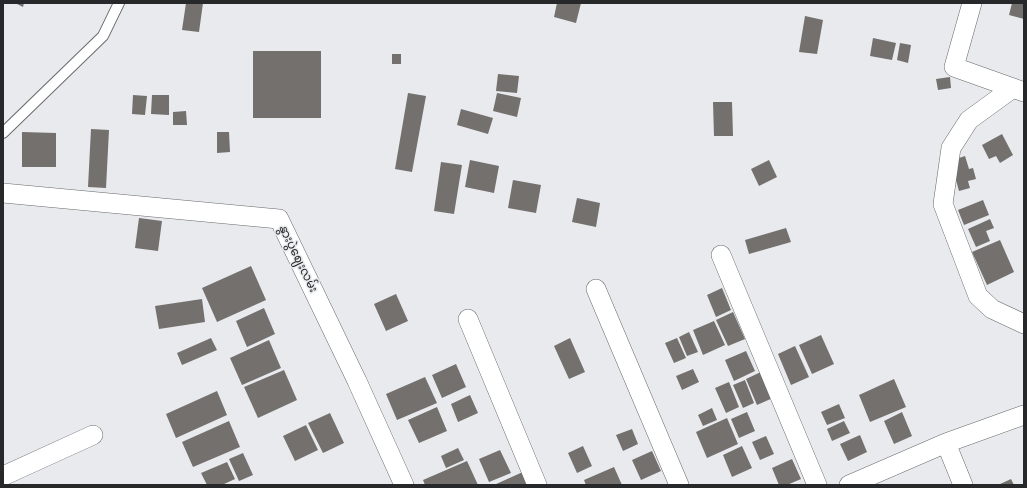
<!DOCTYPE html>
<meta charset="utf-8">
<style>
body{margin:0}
#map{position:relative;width:1027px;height:488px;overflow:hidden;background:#e8eaed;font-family:Arial,sans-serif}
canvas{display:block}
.frame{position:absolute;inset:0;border:4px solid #272829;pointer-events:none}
</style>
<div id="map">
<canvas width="1027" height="488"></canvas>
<div class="frame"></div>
</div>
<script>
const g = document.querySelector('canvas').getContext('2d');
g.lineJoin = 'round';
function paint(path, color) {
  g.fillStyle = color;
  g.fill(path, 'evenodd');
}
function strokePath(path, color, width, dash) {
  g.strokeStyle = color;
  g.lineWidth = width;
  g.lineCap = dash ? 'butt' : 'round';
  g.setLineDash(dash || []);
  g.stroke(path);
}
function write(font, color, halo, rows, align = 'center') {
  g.font = font + ' Arial,"Noto Sans Myanmar",sans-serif';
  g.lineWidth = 3;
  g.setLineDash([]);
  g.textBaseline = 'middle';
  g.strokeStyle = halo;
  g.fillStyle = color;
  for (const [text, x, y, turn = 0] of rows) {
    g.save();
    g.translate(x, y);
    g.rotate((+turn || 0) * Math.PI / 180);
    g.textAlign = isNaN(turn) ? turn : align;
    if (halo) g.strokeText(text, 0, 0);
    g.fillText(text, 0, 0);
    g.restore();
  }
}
const building = new Path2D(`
 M15 3H24L23 7Z
 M186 3H203L199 32 182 30Z
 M557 3H581L576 23 554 17Z
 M1012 3H1024V19L1009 15Z
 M805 16 823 20 817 54 799 52Z
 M873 38 896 43 892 60 870 56Z
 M900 43 911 45 908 63 897 60Z
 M253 51H321V118H253Z
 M392 54H401V64H392Z
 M498 74 519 76 517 93 496 91Z
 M950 77 951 88 938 90 936 79Z
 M408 93 426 96 412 172 395 169Z
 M497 93 521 98 517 117 493 111Z
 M133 95 147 96 145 115 132 114Z
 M152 95H169V115L151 114Z
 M713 102H732L733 136H714Z
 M461 109 493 118 488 134 457 125Z
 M186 111 187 125H173V112Z
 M91 129 109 130 106 188 88 187Z
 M22 132 56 133V167H22Z
 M217 132H229L230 152 217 153Z
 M1002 134 1013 155 1000 163 996 156 989 159 982 145Z
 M965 156 969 169 973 168 976 179 968 181 970 188 959 191 954 173 953 160Z
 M470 160 499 166 494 193 465 187Z
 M769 160 777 177 759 186 751 169Z
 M441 162 462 165 454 214 434 211Z
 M513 180 541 185 536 213 508 208Z
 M577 198 600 203 596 227 572 222Z
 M983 200 989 215 964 225 958 210Z
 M139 218 162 221 158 251 135 248Z
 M990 219 994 228 986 231 990 241 976 247 968 229Z
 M786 228 791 242 749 254 745 240Z
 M1000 240 1014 272 987 285 972 252Z
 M251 266 266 300 217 322 202 288Z
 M722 288 731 310 716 317 707 295Z
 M396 294 408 321 386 331 374 304Z
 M202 299 205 322 159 329 155 306Z
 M264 308 275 334 247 347 236 321Z
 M733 312 745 339 728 346 716 320Z
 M714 321 725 345 703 355 693 330Z
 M689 332 698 352 687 356 679 337Z
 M821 335 834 364 812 374 799 345Z
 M211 338 217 350 182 365 177 353Z
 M570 338 585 372 569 379 554 346Z
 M677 338 686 358 674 363 665 343Z
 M269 340 281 368 242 385 230 358Z
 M795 346 809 377 791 385 778 354Z
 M746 351 755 371 734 381 725 360Z
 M456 364 466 387 442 398 432 375Z
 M693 369 699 382 682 390 676 376Z
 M284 370 297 400 258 418 244 387Z
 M763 371 775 397 757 405 746 379Z
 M425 377 437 403 397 420 386 394Z
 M894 379 906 407 870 422 859 395Z
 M745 380 754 403 743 408 733 385Z
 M729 382 739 407 726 413 715 388Z
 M217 391 227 415 176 438 166 414Z
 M470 395 478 413 458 422 451 404Z
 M839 404 845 418 827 425 821 412Z
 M437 407 447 431 419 443 408 420Z
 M712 408 717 420 703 426 698 415Z
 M747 412 755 431 739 438 731 419Z
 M902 412 912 436 894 444 884 421Z
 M330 413 344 443 323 453 308 423Z
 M727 418 738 444 707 458 696 432Z
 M229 421 240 447 193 467 182 442Z
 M844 421 850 433 832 441 827 429Z
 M306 425 318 450 295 461 283 436Z
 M632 429 638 444 623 451 616 435Z
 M860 435 867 452 848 461 840 444Z
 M766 436 774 454 760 460 752 442Z
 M583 446 592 466 577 473 568 453Z
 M742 446 752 468 732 477 723 455Z
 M458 448 464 460 446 468 441 456Z
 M500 450 511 473 489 482 479 459Z
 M652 451 661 471 641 480 632 460Z
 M243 453 253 475 239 481 229 459Z
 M792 459 801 479 787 485H779L772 468Z
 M467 461 478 485H425L423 480Z
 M227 462 235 479 222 485H207L201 473Z
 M614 467 622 485H586L584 480Z
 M525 471 531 485H494Z
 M1011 479 1014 485H998Z`);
const lane = new Path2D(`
 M3 133 103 36 119 3`);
const street = new Path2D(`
 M972 3 954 67 1013 88
 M1024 92 1013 88 969 120 951 148 943 204 978 296 992 309 1024 324
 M3 193 279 219 357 381 404 485
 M721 255 817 485
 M596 289 679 485
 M468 319 537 485
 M3 476 93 435
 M849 485 946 443
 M963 485 946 443 1024 415`);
const streetNames = [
 ["နွားပွဲဈေးလမ်း",298,259,64]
];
paint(building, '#73706e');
strokePath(lane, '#686a6c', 12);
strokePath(street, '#686a6c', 20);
strokePath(lane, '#fff', 10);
strokePath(street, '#fff', 19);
write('12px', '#272829', '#e8eaed', streetNames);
</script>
